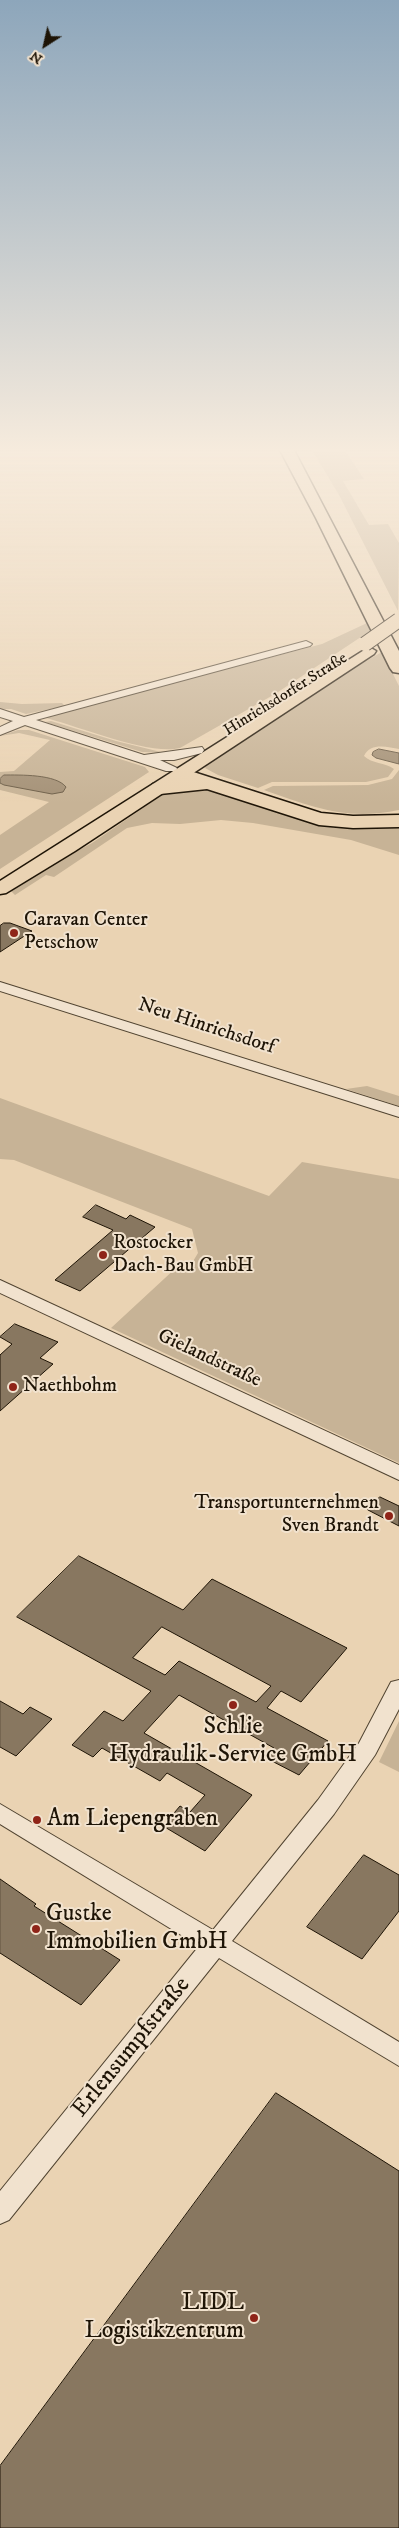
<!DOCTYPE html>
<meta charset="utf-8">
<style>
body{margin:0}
#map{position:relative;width:399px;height:2528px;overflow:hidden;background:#ead3b3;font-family:"IM FELL DW Pica",serif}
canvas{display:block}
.north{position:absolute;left:20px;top:20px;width:50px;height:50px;-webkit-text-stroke:4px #f1e2ce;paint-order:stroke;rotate:215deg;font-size:14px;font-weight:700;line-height:20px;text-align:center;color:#1e1406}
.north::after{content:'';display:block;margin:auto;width:18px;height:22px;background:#1e1406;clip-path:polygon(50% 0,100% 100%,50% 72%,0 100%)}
</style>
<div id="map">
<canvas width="399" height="2528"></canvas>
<div class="north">N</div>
</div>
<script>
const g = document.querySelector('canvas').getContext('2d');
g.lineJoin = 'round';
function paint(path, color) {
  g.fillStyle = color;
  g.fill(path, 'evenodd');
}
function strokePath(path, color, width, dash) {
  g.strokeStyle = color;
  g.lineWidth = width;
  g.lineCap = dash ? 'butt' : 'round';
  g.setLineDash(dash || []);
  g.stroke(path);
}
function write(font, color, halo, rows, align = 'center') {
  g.font = font + ' "IM FELL DW Pica",serif';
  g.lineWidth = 4;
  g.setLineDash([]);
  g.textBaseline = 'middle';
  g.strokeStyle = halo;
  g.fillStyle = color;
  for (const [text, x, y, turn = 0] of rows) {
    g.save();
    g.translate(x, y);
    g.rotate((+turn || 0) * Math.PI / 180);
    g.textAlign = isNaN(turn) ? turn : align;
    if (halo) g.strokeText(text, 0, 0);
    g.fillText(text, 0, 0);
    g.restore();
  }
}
const green = new Path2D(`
 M312 450H345L364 479 343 481 369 525 388 524 399 543 398 611 339 495Z
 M367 623 370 631 275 694 180 748C149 756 76 725 42 717L322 644Z
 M382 652 399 686V749C388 747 370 742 364 756 372 764 385 762 394 769L388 777 366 782H272L258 788 218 775 205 768 207 763 362 660 366 661Z
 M0 702 22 704 62 703 65 706 26 714 11 709H0Z
 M51 721 116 741 165 753 142 752 45 722Z
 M18 730H29L145 767 149 772 0 869V835L49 802 0 790V772L14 771 50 740 19 733 0 736Z
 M399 770V810C346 821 313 807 264 790L273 786 368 785 392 779Z
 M211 788 294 817 399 823V855L351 840 253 823 221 820 180 824 152 823 127 828 54 877 46 875 15 895 8 888 92 843 165 793Z
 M367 1086 399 1096V1106L346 1089Z
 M0 1098 269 1196 302 1162 399 1179V1463L111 1328 178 1266 192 1263 198 1253 192 1229 14 1160 0 1159Z
 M399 1721V1772L379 1762Z`);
const water = new Path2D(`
 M379 749 399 753V764L376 758 372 755 373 752Z
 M4 775C20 775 56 774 66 787L63 792 52 794 4 785 0 783V779Z`);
const building = new Path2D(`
 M4 923H10L32 931 0 952V926Z
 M96 1205 126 1219 130 1215 155 1227 80 1291 55 1280 113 1230 83 1217Z
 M15 1324 58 1342 40 1358 53 1364 0 1411V1355L12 1344 0 1337Z
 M380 1497 399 1506V1526L368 1510Z
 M79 1556 183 1610 212 1579 347 1648 301 1702 281 1691 267 1708 328 1741 299 1775 266 1758 274 1748 179 1695 144 1733 252 1795 205 1851 163 1826 180 1806 190 1812 205 1795 167 1773 160 1781 102 1748 93 1757 72 1745 104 1711 123 1721 151 1691 17 1617ZM162 1627 271 1686 256 1702 179 1661 165 1675 133 1658Z
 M0 1701 23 1714 30 1707 52 1719 16 1756 0 1747Z
 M364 1855 399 1875V1911L362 1959 307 1927Z
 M0 1879 36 1904 34 1906 120 1960 81 2005 0 1953Z
 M276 2093 399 2171V2528H0V2466Z`);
const minor = new Path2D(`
 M306 641 312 644 310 646 36 720 144 755 202 747 204 750 202 753 174 760H160L177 768 176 771H166L25 725 0 735V727L13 721 0 717V709L24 717Z
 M0 982 399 1107V1117L0 991Z
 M0 1280 399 1465V1480L0 1293Z
 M399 1680V1709L375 1755 334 1814 232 1941 399 2042V2066L219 1958 9 2220 0 2224V2191L199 1946 0 1824V1804L213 1930 318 1800 359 1743 391 1682Z`);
const major = new Path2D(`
 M369 647 376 651 374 654 75 851 6 893 0 894V881Z`);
const highway = new Path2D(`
 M280 450H294L399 651V673L393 672 390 668 316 518Z
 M181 768 321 813 353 816 399 815V827L353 828 319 825 207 789 160 794 153 792 150 788 153 784 178 779 171 774 174 770Z`);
const majorBridge = new Path2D(`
 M365 644 399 620`);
const markers = [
 [14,933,5,"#8f2418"],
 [103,1255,5,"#8f2418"],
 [13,1387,5,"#8f2418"],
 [389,1516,5,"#8f2418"],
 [233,1705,5,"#8f2418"],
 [37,1820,5,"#8f2418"],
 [36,1929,5,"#8f2418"],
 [254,2318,5,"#8f2418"]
];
const farStreetnames = [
 ["Hinrichsdorfer Straße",286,695,-32]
];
const poiNames = [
 ["Caravan Center",24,921],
 ["Petschow",24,944],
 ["Rostocker",113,1244],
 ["Dach-Bau GmbH",113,1267],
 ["Naethbohm",23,1387],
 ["Transportunternehmen",379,1504,"right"],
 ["Sven Brandt",379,1527,"right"]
];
const streetNames = [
 ["Neu Hinrichsdorf",206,1027,18],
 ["Gielandstraße",209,1359,25]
];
const nearPoinames = [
 ["Schlie",233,1728,"center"],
 ["Hydraulik-Service GmbH",233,1756,"center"],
 ["Am Liepengraben",47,1820],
 ["Gustke",46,1915],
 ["Immobilien GmbH",46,1943],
 ["LIDL",244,2304,"right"],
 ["Logistikzentrum",244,2332,"right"]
];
const nearStreetnames = [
 ["Erlensumpfstraße",132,2048,-51]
];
paint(green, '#c7b396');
paint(water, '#a59278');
strokePath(water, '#6f604a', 1);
paint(building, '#887760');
strokePath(building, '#1e1406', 1);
strokePath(minor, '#514431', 2);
strokePath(major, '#1e1406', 3);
strokePath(highway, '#1e1406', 3);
paint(minor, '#f1e2ce');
paint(major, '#ead3b3');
paint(highway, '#ead3b3');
strokePath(majorBridge, '#1e1406', 16, []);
strokePath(majorBridge, '#ead3b3', 14);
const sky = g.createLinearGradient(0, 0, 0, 804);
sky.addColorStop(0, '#8da6bb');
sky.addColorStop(0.56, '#f6ebdd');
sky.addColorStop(1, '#f6ebdd00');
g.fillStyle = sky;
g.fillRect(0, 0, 399, 804);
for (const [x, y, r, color] of markers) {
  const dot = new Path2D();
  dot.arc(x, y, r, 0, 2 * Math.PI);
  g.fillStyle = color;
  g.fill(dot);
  strokePath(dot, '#f1e2ce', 2);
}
write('16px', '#1e1406', '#f1e2ce', farStreetnames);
write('20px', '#1e1406', '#f1e2ce', poiNames, 'left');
write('20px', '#1e1406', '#f1e2ce', streetNames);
write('24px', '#1e1406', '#f1e2ce', nearPoinames, 'left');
write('24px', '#1e1406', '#f1e2ce', nearStreetnames);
</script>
